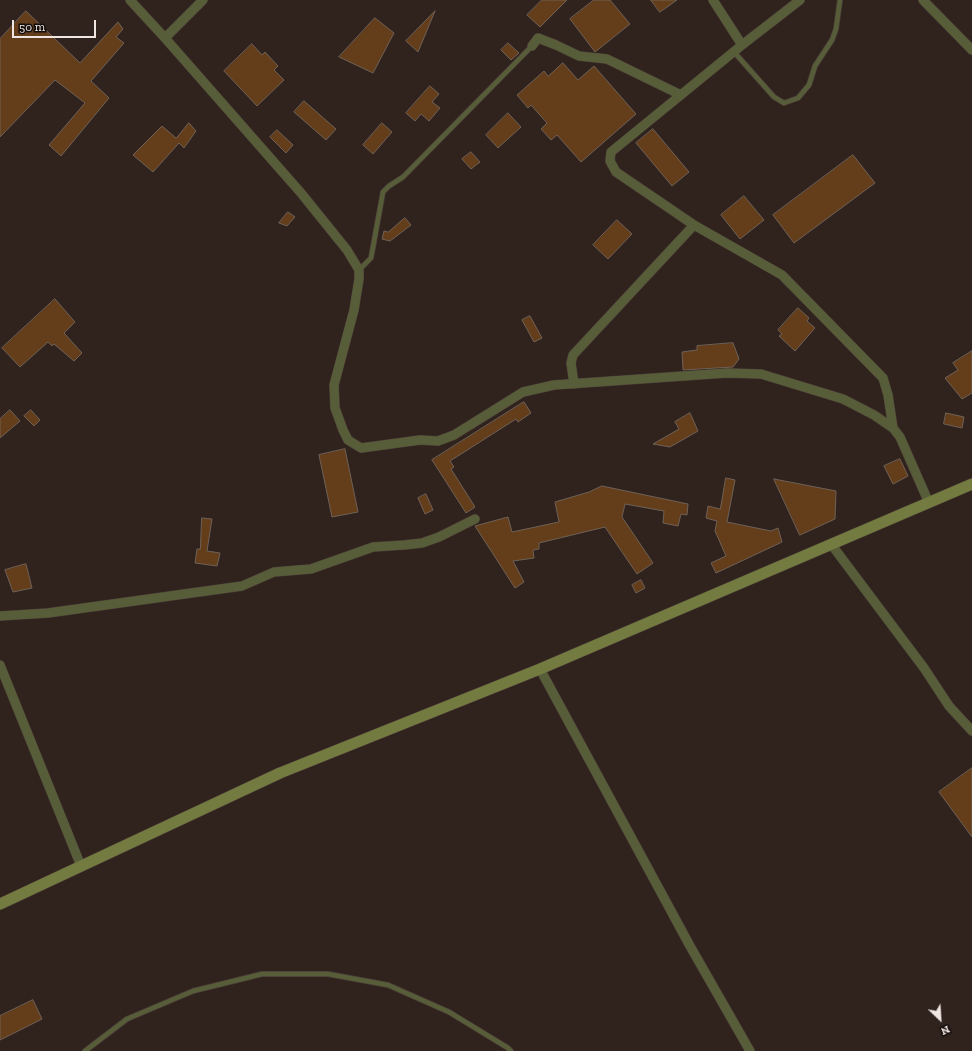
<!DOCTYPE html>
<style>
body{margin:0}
#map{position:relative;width:972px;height:1051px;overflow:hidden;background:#30231d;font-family:"Zilla Slab",serif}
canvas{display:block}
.north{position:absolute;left:920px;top:999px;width:40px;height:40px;-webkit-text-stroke:3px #140e0b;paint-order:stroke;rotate:155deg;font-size:11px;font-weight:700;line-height:16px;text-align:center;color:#efe5e1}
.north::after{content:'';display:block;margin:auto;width:14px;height:18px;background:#efe5e1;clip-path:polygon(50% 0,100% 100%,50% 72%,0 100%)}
.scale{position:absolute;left:12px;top:20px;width:84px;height:18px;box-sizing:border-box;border:2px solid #efe5e1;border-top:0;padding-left:5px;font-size:12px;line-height:14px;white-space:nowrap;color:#efe5e1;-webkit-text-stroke:3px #140e0b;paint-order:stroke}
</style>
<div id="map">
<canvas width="972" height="1051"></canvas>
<div class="north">N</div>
<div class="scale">50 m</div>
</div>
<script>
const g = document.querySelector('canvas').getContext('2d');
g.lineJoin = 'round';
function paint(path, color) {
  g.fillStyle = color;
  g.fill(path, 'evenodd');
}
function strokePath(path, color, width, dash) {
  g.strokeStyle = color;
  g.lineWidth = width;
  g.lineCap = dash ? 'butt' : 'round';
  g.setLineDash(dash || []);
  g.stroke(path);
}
const building = new Path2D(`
 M542 0H567L540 27 527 15Z
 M594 0H610L630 24 595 52 570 19Z
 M651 0H677L660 12Z
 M26 11 80 63 118 22 123 29 116 37 124 43 91 81 109 98 61 156 49 145 85 103 55 80 0 137V39Z
 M435 11 418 52 406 41Z
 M375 18 394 33 373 73 339 57Z
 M508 43 519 53 511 60 501 50Z
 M252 44 262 55 265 52 278 66 274 70 284 80 257 106 224 71Z
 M563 63 578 80 594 66 636 114 581 162 557 135 551 140 541 129 547 123 531 105 528 108 517 95 544 71 548 76Z
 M430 86 439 94 432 102 440 108 429 121 421 114 415 121 406 113Z
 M304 101 336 129 326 140 294 112Z
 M508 113 521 127 498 148 486 135Z
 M189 123 196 131 184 148 179 143 153 172 133 155 162 126 176 138Z
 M382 123 392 132 373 154 363 145Z
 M653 129 689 172 672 186 636 143Z
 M277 130 293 145 286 153 270 137Z
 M471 152 480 162 471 169 462 159Z
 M853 155 875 183 794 243 773 215Z
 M744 196 764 220 740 239 721 215Z
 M288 212 295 217 287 226 279 223Z
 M405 218 411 225 390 241 382 239 384 231 388 232Z
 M617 220 632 234 608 259 593 245Z
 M55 299 75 322 64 333 82 353 74 361 54 344 52 346 48 342 20 367 2 348Z
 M798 308 809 318 807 321 815 328 795 351 779 336 782 334 778 330Z
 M530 316 542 338 534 342 522 320Z
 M733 343 739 359 733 367 683 370 682 352 697 350V346Z
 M972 351V393L962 399 945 378 958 370 953 363Z
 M524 402 531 413 518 422 516 419 450 461 454 467 451 469 475 507 466 513 432 460Z
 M10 410 20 421 0 438V419Z
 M31 410 40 420 34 426 24 416Z
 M690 413 698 431 670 447 653 444 679 429 675 422Z
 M946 413 964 417 962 428 944 424Z
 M345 449 358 512 332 517 319 455Z
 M900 459 908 476 893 484 884 466Z
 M726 478 735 480 727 522 771 531 778 528 782 542 716 573 711 563 726 556 715 531 717 521 706 518 708 506 720 509Z
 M774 479 836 491 835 519 800 535Z
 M602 486 688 504 687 515 681 514 678 526 663 523 664 511 625 504 622 517 653 563 637 574 605 527 539 543V549L533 550 534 558 513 561 524 582 515 588 475 526 508 517 512 532 559 522 555 502 589 492Z
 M426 494 433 510 425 514 418 498Z
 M202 518 212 519 207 551 220 553 217 566 195 563 197 549H200Z
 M26 564 32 588 13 592 5 570Z
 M641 580 645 588 636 593 632 585Z
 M972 768V837L939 792Z
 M33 1000 42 1019 0 1040V1016Z`);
const service = new Path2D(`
 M734 52 774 97 784 103 798 98 809 85 815 66 832 40 836 29 840 0
 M359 270 371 258 383 192 389 186 403 177 532 46
 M85 1051 127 1019 193 991 262 974H328L388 985 449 1012 508 1048 511 1051`);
const minor = new Path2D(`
 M130 0 165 38 301 193 347 250 359 270V279L354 310 334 385 335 408 343 430 348 440 361 448 420 440 438 441 454 435 523 392 554 385 727 373 761 374 843 399 874 415 893 428 900 437 929 503
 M713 0 742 45
 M800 0 742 45 611 152 610 161 616 172 694 225 782 275 883 378 888 395 893 428
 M923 0 972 50
 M165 38 203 0
 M532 46 538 38 556 45 579 56 607 59 681 95
 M574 384 571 363 573 355 694 225
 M831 544 924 668 949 706 972 731
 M0 616 48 613 242 586 274 572 311 569 373 547 404 545 422 543 439 537 475 519
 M0 665 81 866
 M540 669 690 946 750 1051`);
const secondary = new Path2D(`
 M0 904 280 773 540 669 972 484`);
paint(building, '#643e1b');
strokePath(building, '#6f6157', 1);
strokePath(service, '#4b3e38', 6);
strokePath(minor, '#4b3e38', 10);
strokePath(secondary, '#4b3e38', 12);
strokePath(service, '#585d39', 4.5);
strokePath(minor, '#585d39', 9);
strokePath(secondary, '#747b40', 11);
</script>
